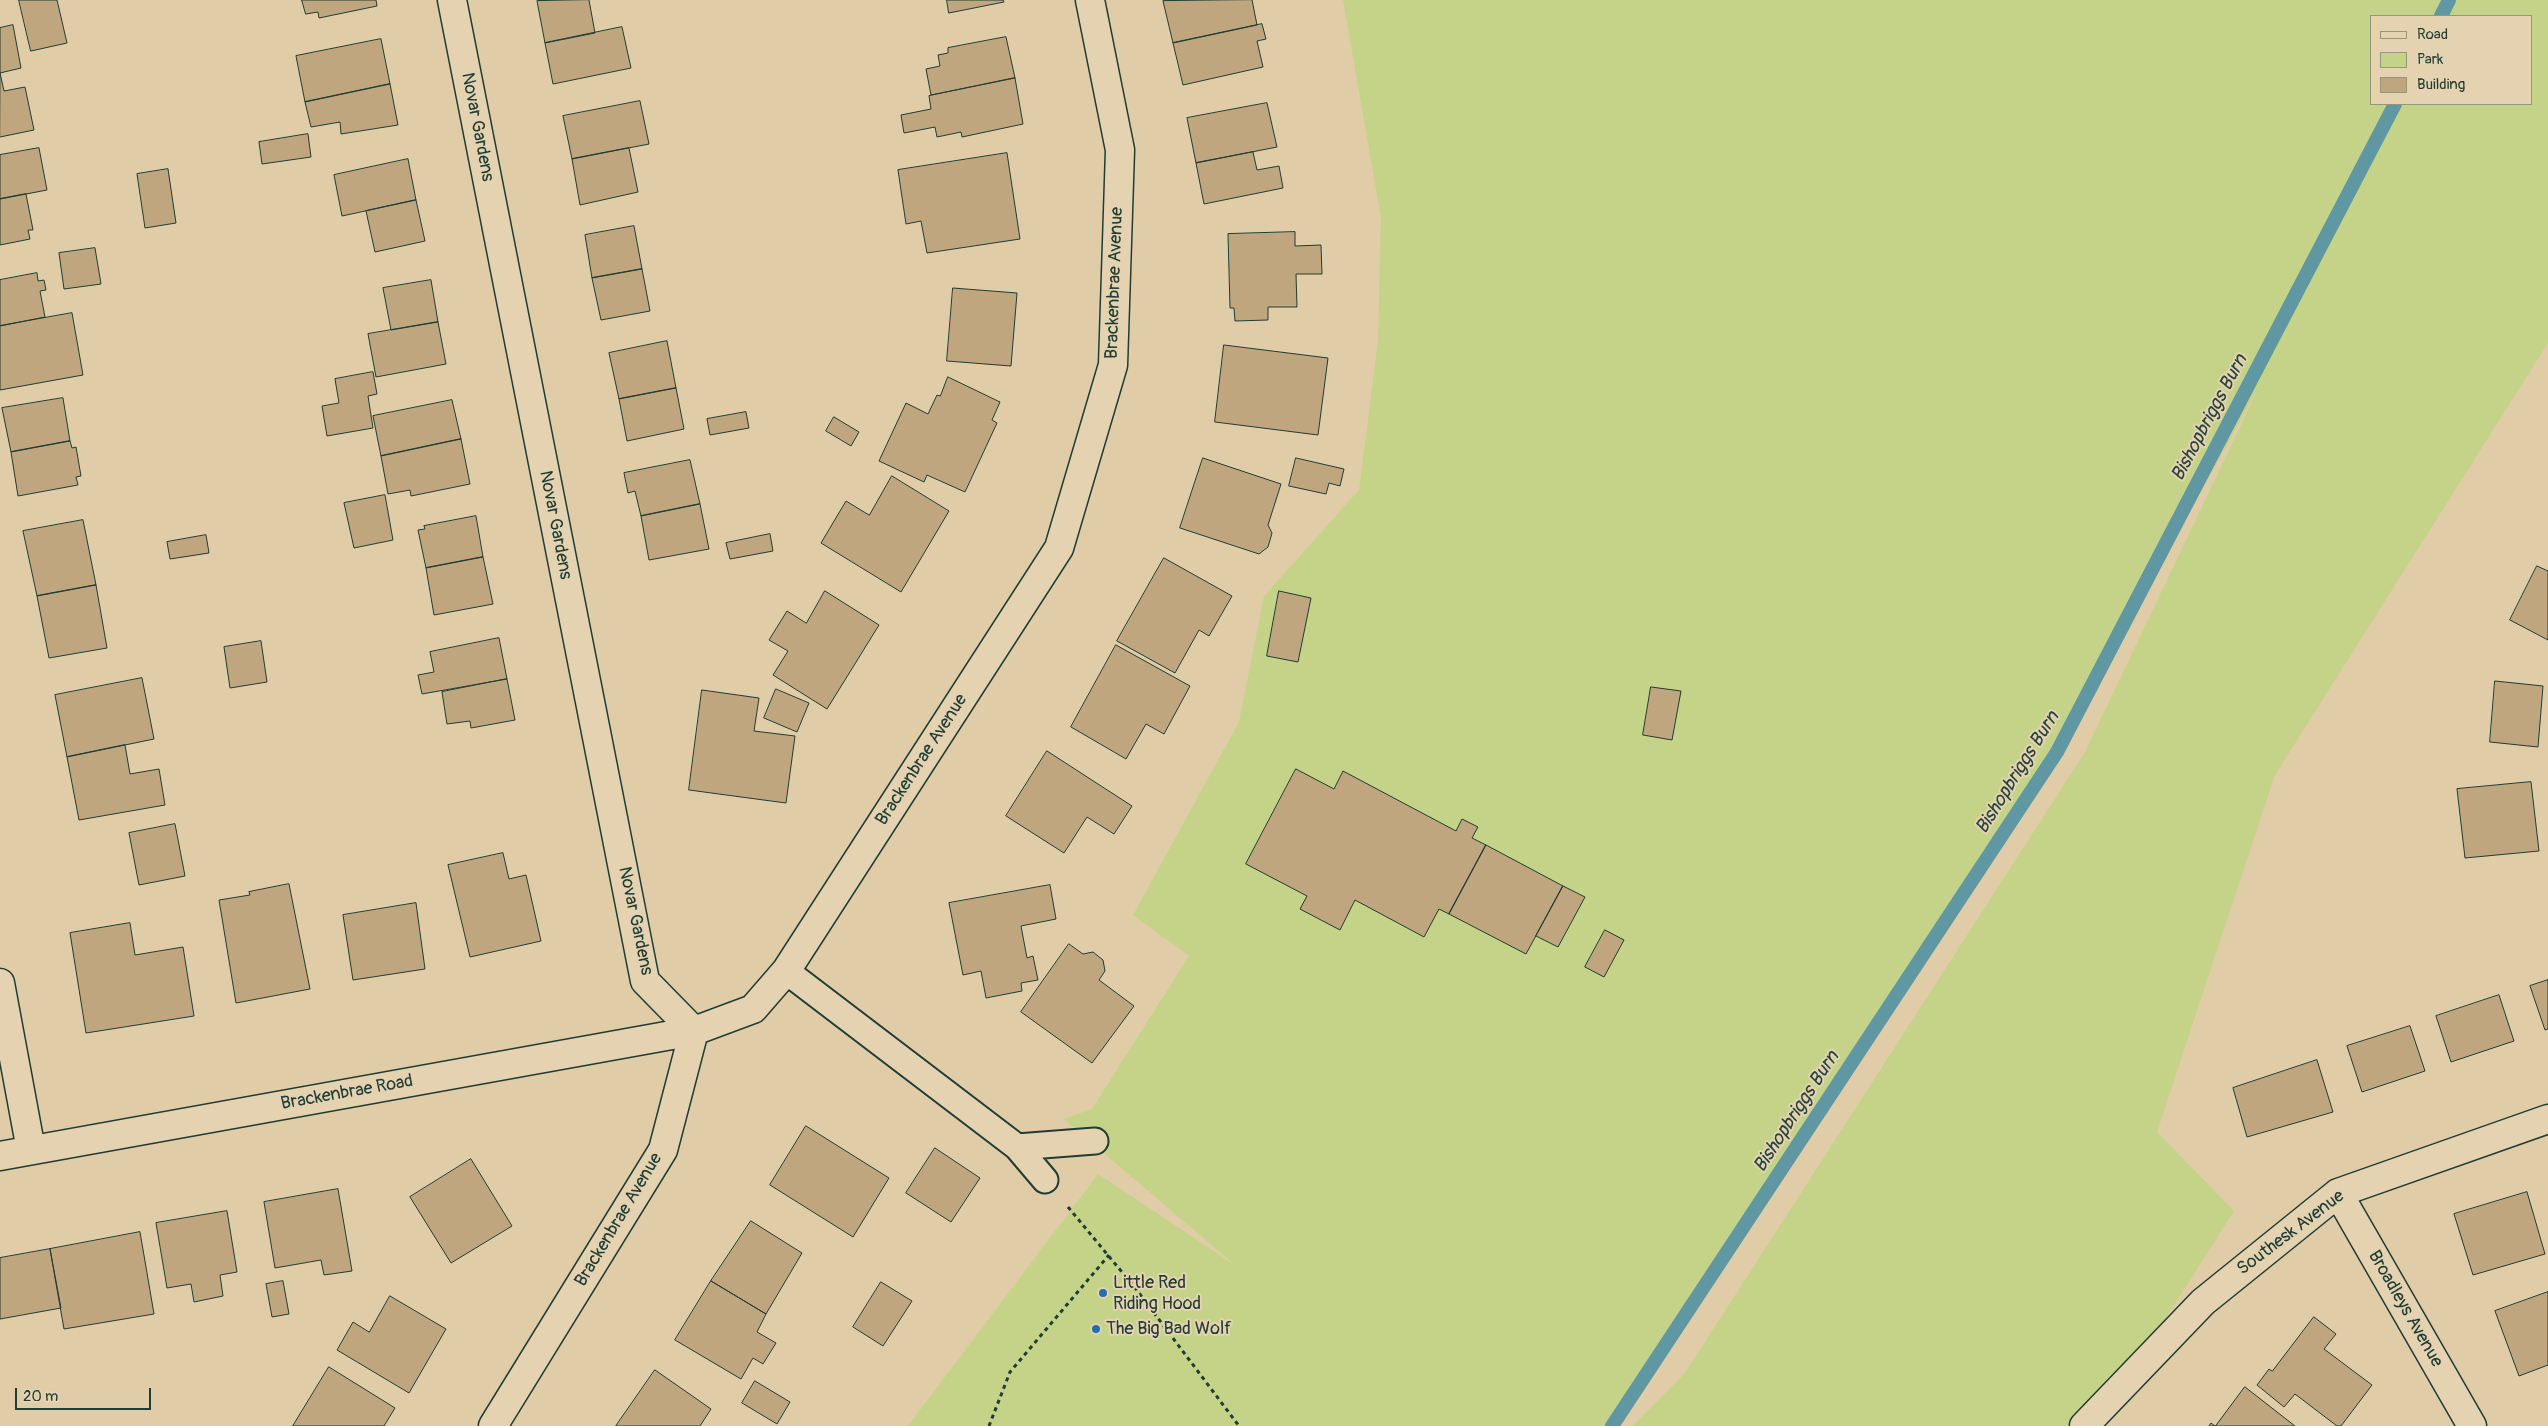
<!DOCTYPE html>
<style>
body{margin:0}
#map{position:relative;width:2548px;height:1426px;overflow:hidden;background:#e1cca8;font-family:Pangolin,sans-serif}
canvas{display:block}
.legend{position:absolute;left:2370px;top:15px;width:162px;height:90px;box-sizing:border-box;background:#e4d2b0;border:1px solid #95967e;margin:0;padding:6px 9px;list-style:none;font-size:15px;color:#1f3d34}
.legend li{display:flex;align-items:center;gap:10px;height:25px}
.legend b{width:25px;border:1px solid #95967e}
.scale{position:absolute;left:15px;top:1388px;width:136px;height:22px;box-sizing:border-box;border:2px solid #1f3d34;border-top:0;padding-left:6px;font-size:15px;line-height:18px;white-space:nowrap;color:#1f3d34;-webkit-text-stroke:4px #e4d2b0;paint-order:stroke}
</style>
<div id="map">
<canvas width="2548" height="1426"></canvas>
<ul class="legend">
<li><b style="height:6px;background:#e4d2b0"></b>Road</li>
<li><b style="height:14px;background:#c4d387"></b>Park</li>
<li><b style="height:14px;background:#bfa67e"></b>Building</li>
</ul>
<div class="scale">20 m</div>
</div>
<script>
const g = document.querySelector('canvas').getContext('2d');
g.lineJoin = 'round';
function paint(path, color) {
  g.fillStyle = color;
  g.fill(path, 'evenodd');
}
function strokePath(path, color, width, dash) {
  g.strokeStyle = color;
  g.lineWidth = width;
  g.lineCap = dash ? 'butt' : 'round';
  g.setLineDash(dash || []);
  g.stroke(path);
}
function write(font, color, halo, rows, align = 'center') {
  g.font = font + ' Pangolin,sans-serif';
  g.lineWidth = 4;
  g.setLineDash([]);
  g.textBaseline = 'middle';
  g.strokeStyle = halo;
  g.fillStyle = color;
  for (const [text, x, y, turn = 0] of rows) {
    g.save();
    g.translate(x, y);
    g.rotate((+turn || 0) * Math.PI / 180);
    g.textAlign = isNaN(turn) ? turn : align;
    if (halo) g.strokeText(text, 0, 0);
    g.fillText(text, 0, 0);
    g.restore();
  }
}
const green = new Path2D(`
 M1343 0H2548V343L2275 775 2157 1132 2234 1211 2097 1426H1633L1685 1373 2085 752 2260 385 2057 752 1612 1426H908L1098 1174 1236 1266 1064 1119 1092 1109 1189 956 1133 915 1239 722 1264 596 1359 490 1378 341 1381 218ZM2372 16H2532V104H2372Z`);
const stream = new Path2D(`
 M2441 16 2449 0
 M1612 1426 2057 752 2395 104`);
const building = new Path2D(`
 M19 0H57L67 43 31 51Z
 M302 0H376L377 6 319 18 318 12 306 14Z
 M589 0 595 33 545 43 537 1Z
 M947 0H1003L1004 2 949 13Z
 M1252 0 1257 25 1173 43 1163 1Z
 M1262 24 1266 39 1257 41 1263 67 1183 85 1173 43Z
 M13 25 21 68 0 73V28Z
 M622 27 631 68 553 84 545 43Z
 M1006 37 1015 78 931 95 926 69 940 66 938 55 948 53V48Z
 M381 39 390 84 305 102 296 56Z
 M0 73 4 91 25 87 34 130 0 137Z
 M1015 78 1023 124 962 137 961 132 937 137 935 127 904 133 901 115 931 109 929 96Z
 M390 84 398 125 341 134 340 122 311 127 305 102Z
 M640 101 649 144 572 159 563 116Z
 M1267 103 1277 147 1196 163 1187 118Z
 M308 134 311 157 262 164 259 142Z
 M39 148 47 190 0 199V155Z
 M629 148 638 192 580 205 572 159Z
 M1253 152 1257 170 1279 166 1283 188 1204 204 1196 163Z
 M1007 153 1020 239 927 253 921 221 906 224 898 170Z
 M408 159 416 200 342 216 334 175Z
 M168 169 176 223 145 228 137 174Z
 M26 194 33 230H28L30 239 0 245V199Z
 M416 200 425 241 375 252 366 211Z
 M634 226 642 269 592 278 585 235Z
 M1295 232V246L1321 245 1322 274H1296L1297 307H1268V320L1235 321 1234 308H1230L1228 234Z
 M95 248 101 284 64 289 59 253Z
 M642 269 650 311 601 320 592 278Z
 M37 273 38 281 44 280 46 290 40 291 45 317 0 326V280Z
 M431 280 438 322 391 330 383 288Z
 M953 288 1017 293 1011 366 947 361Z
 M72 313 83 375 0 390V326Z
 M438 322 446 364 376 377 368 334Z
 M667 341 676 388 619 399 609 353Z
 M1224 345 1328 358 1318 435 1215 422Z
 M373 372 377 394 368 396 373 428 327 436 322 406 339 403 335 379Z
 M948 377 1000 402 992 420 997 423 965 492 927 475 924 482 879 461 906 403 928 414 937 395 940 396Z
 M676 388 684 429 627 441 619 399Z
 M63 398 70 441 11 452 2 408Z
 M452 400 461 439 381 456 373 416Z
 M746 412 749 428 710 435 707 419Z
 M834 417 859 432 851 446 826 431Z
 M461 439 470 484 411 496 410 490 388 494 381 456Z
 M70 441 72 448 76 447 81 476 76 477 78 485 18 496 11 452Z
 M1203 458 1281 484 1268 525 1272 533 1268 547 1259 554 1180 528Z
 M1296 458 1344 469 1340 486 1329 483 1326 494 1289 486Z
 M690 460 700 504 641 516 635 491 628 493 624 473Z
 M892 476 949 511 901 592 821 543 846 501 869 515Z
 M385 495 393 540 354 548 344 503Z
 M700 504 709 549 649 560 641 516Z
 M476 516 483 557 426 568 418 530 425 529 424 526Z
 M83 520 96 585 37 596 23 531Z
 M770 534 773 551 730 559 726 543Z
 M206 535 209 553 170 559 167 542Z
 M483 557 493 604 434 615 426 568Z
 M1164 558 1232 596 1209 636 1199 630 1175 673 1117 641Z
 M2537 566 2548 571V640L2510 620Z
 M96 585 107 648 49 658 37 596Z
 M825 591 879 625 827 709 773 675 788 651 769 640 787 611 806 623Z
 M1279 591 1311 598 1298 662 1267 656Z
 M499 638 507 679 422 694 418 675 434 672 430 652Z
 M261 641 267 682 230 688 224 647Z
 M1116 645 1190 686 1164 734 1146 724 1126 759 1071 727Z
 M142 678 154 739 67 757 55 695Z
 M507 679 515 720 471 728 470 721 447 724 442 692Z
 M2495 681 2543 686 2538 747 2490 742Z
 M1651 687 1681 691 1672 740 1643 735Z
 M776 689 809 703 797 732 764 718Z
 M702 690 759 698 754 731 795 736 786 803 689 790Z
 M125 745 130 774 159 769 165 805 79 820 67 757Z
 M1047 751 1132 806 1114 834 1087 817 1064 853 1006 816Z
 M1296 769 1334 789 1343 771 1456 831 1462 819 1478 827 1472 838 1486 845 1449 914 1439 909 1424 937 1355 900 1340 930 1300 909 1307 896 1246 864Z
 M2531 782 2539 851 2465 858 2457 789Z
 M175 824 185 876 139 885 129 833Z
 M1486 845 1563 886 1526 954 1449 914Z
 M503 853 509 879 526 875 541 941 470 957 448 865Z
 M289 884 310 989 236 1003 219 900 250 895 249 892Z
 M1050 885 1056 919 1021 926 1027 958 1033 956 1038 980 1021 983 1022 991 986 998 981 971 963 975 949 903Z
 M1563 886 1585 897 1558 947 1536 936Z
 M416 903 425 969 353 980 343 915Z
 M130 923 135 955 183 947 194 1016 86 1033 70 933Z
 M1605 930 1624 940 1604 977 1585 967Z
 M1069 944 1083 954 1093 952 1103 960 1105 971 1099 980 1134 1006 1092 1063 1021 1012Z
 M2548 980V1029L2545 1030 2530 986Z
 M2499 995 2514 1041 2451 1062 2436 1016Z
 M2410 1026 2425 1071 2362 1092 2347 1046Z
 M2317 1060 2333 1112 2247 1137 2233 1088Z
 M806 1126 889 1178 853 1237 770 1185Z
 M935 1148 980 1178 951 1222 906 1193Z
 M471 1159 512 1226 451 1263 410 1197Z
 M338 1189 352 1271 324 1275 321 1260 275 1268 264 1202Z
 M2527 1192 2545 1254 2473 1275 2454 1214Z
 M227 1211 237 1272 220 1275 223 1296 194 1302 191 1284 167 1288 156 1223Z
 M751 1221 802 1253 766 1314 711 1281Z
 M140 1232 154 1314 64 1329 50 1249Z
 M50 1249 61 1308 0 1319V1258Z
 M283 1281 289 1314 272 1317 266 1284Z
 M711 1281 766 1314 757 1332 776 1343 763 1364 753 1358 741 1379 675 1340Z
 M881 1282 912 1301 883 1346 853 1327Z
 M2548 1292V1365L2519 1376 2495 1311Z
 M390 1296 446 1329 409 1393 337 1350 353 1322 369 1332Z
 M2314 1317 2336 1334 2324 1349 2372 1385 2341 1426H2337L2295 1394 2284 1407 2257 1385 2269 1369 2272 1371Z
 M329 1367 395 1408 384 1426H293Z
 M655 1370 711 1409 700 1426H616Z
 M755 1381 790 1402 777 1424 742 1403Z
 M2245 1387 2295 1426H2209L2211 1423 2215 1426Z`);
const path = new Path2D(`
 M1068 1207 1136 1289 1239 1426
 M989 1426 1010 1372 1109 1255`);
const lane = new Path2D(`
 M786 971 1017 1147 1045 1180
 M1017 1147 1095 1141`);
const street = new Path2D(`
 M452 0 645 981 694 1031
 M0 983 31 1150
 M0 1156 694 1031 753 1009 786 971 1059 548 1113 365 1120 150 1090 0
 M2338 1193 2472 1426
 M493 1426 663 1150 694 1031
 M2084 1426 2203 1302 2338 1193 2548 1119`);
const markers = [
 [1103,1293,5,"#1f6fb2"],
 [1096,1329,5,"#1f6fb2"]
];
const streetNames = [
 ["Novar Gardens",477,127,79],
 ["Brackenbrae Avenue",1115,283,-88],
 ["Novar Gardens",555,525,79],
 ["Brackenbrae Avenue",922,760,-57],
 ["Novar Gardens",635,921,78],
 ["Brackenbrae Road",347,1093,-10],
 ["Brackenbrae Avenue",619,1220,-59],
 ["Southesk Avenue",2291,1233,-37],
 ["Broadleys Avenue",2405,1309,60]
];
const poiNames = [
 ["Little Red",1113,1283],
 ["Riding Hood",1113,1304],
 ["The Big Bad Wolf",1106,1329]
];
const waterNames = [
 ["Bishopbriggs Burn",2210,418,-62],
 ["Bishopbriggs Burn",2018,773,-58],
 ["Bishopbriggs Burn",1797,1112,-57]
];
paint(green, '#c4d387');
strokePath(stream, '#5f97a2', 14);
paint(building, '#bfa67e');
strokePath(building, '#1f3d34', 1);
strokePath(lane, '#1f3d34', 29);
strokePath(street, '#1f3d34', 31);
strokePath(path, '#1f3d34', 3, [4, 4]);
strokePath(lane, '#e4d2b0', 25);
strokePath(street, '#e4d2b0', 28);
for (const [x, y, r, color] of markers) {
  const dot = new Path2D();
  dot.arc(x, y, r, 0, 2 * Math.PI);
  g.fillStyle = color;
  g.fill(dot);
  strokePath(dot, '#e4d2b0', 2);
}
write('18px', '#1f3d34', '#e4d2b0', streetNames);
write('18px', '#1f3d34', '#e4d2b0', poiNames, 'left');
write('italic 19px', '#24443d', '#e4d2b0', waterNames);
</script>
